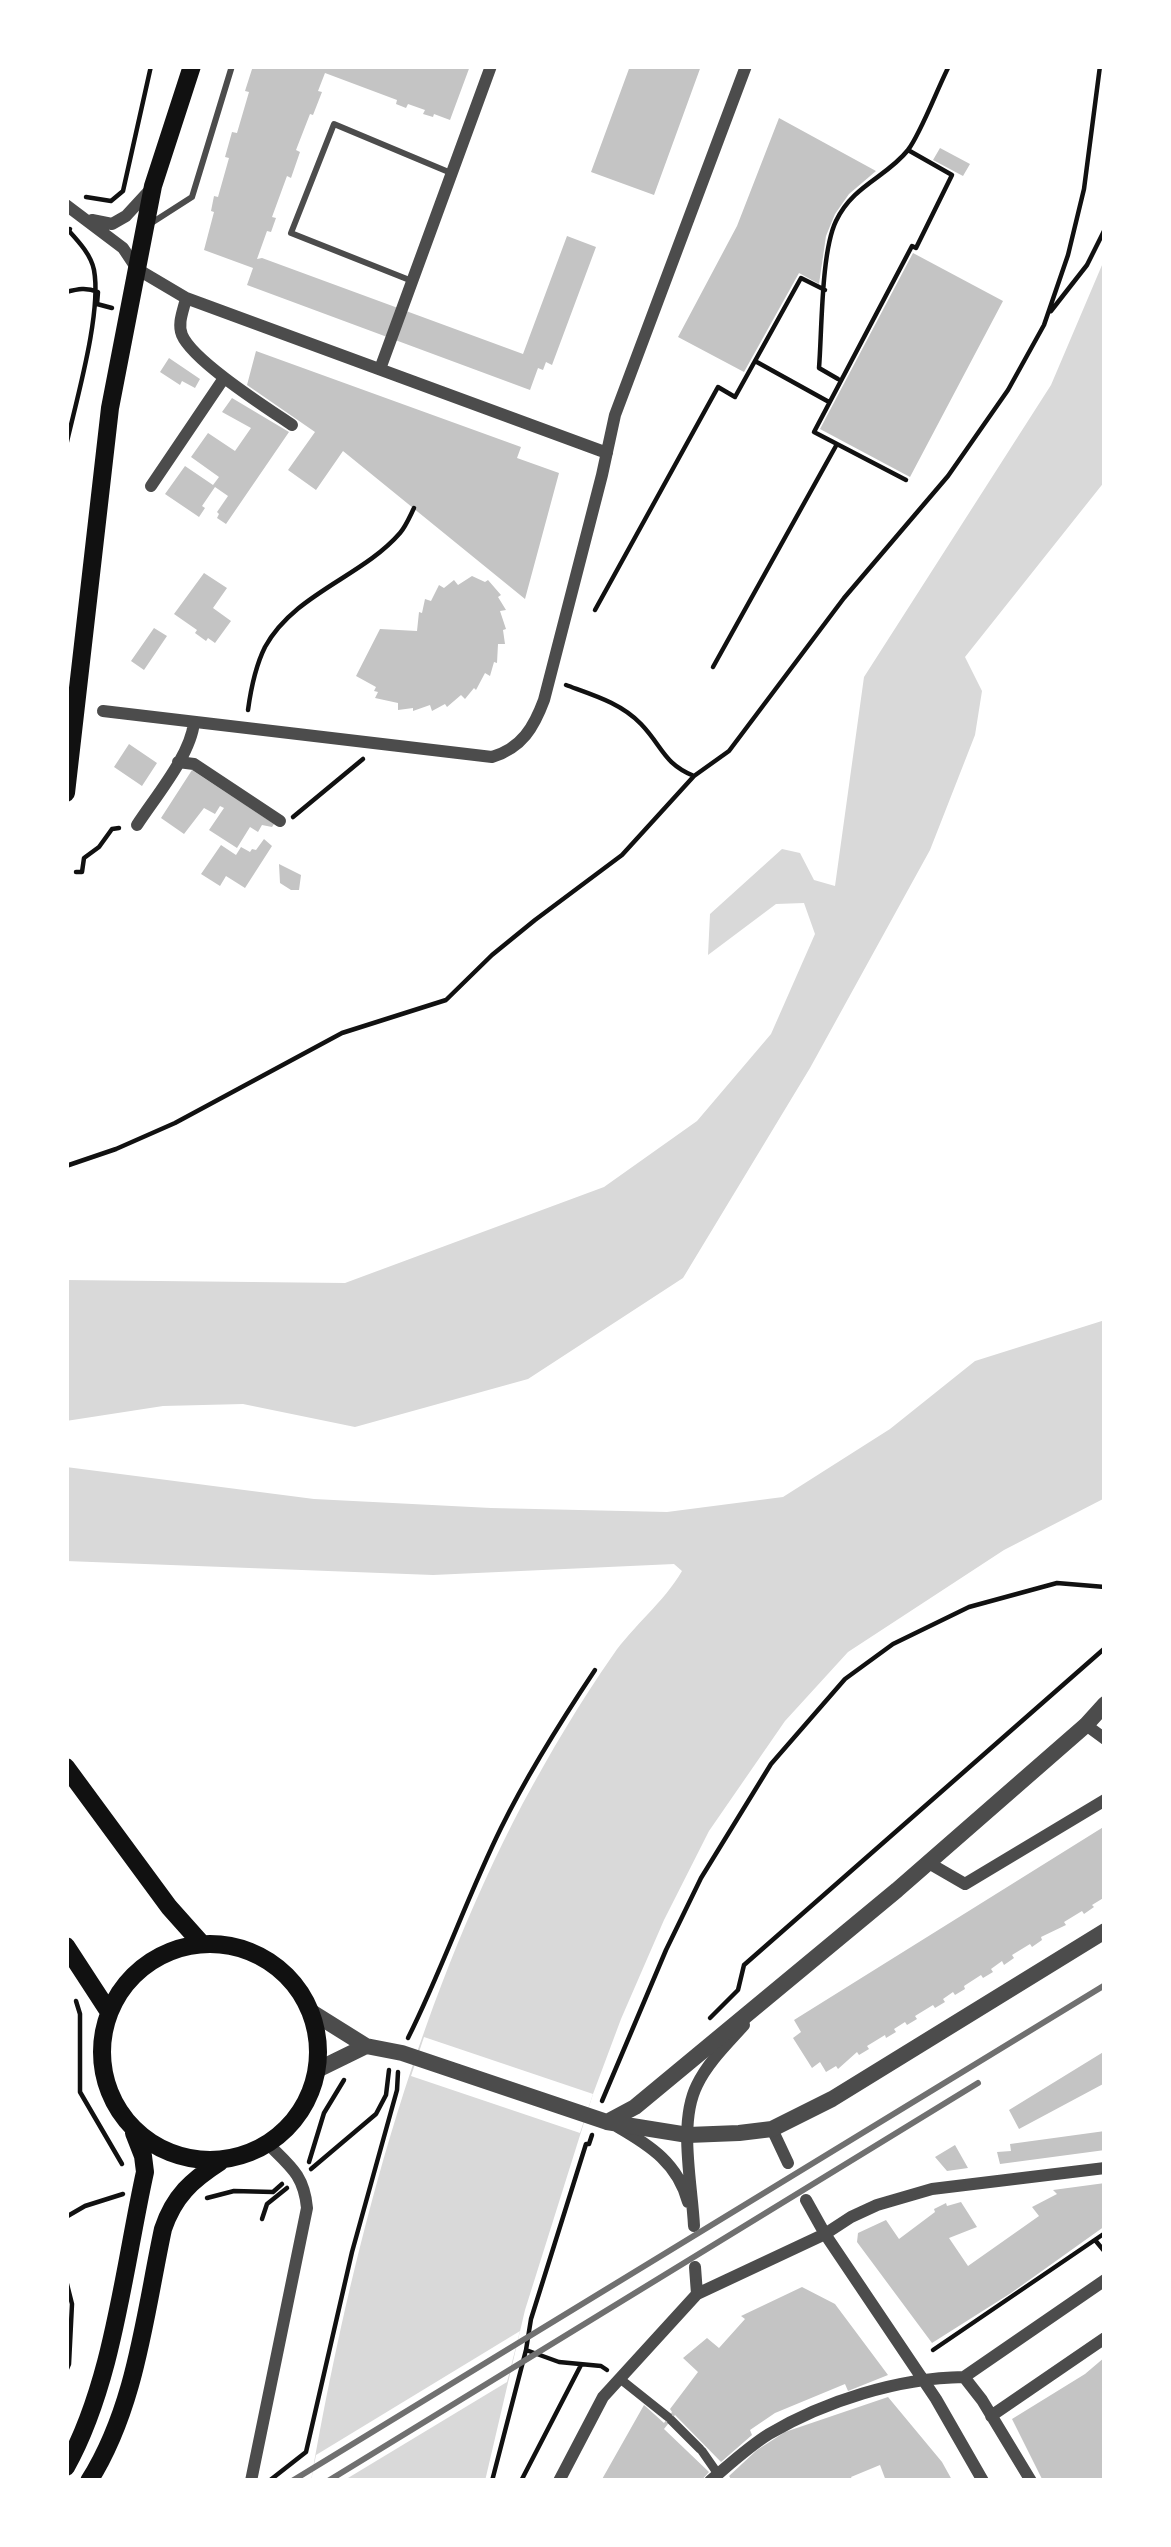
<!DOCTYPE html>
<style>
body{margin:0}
#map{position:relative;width:1171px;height:2547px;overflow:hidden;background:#fff;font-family:"Exo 2",sans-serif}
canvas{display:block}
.frame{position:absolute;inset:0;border:69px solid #fff;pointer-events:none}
</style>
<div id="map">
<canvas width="1171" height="2547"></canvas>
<div class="frame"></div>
</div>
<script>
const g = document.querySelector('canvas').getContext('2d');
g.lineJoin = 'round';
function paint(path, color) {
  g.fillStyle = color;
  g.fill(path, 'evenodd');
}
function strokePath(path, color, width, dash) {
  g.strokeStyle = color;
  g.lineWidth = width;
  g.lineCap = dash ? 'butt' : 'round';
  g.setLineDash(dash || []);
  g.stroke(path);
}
const water = new Path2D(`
 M1105 258V481L965 657 982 691 975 735 930 850 810 1068 683 1278 528 1379 355 1427 243 1404 163 1406 66 1421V1280L345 1283 604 1187 697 1121 771 1034 815 934 804 903 776 904 708 955 710 914 782 849 800 853 814 880 835 886 864 677 1051 385Z
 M1105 1320V1498L1004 1550 848 1652 785 1721 709 1831 664 1920 621 2019 593 2094 525 2310 485 2481H311C351 2252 414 2010 523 1803 550 1753 580 1702 613 1655 633 1626 664 1602 682 1571L674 1564 433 1575 66 1561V1467L314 1499 491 1508 667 1512 783 1497 890 1429 975 1361Z`);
const pier = new Path2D(`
 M424 2037 593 2094 580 2133 411 2076Z
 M520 2331 507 2382 343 2481H311L316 2455Z`);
const building = new Path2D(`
 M253 66H470L450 120 434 114 433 117 423 114 425 110 408 104 406 108 396 104 397 100 325 73 318 91 322 92 313 115 310 114 296 150 300 152 291 178 287 176 272 217 276 218 271 232 267 231 257 259 262 258 523 354 567 236 596 247 552 365 546 362 543 370 538 368 530 390 247 285 253 268 204 250 214 212 211 211 214 196 218 197 229 158 225 157 232 132 237 133 249 92 245 91Z
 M630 66H701L654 195 591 172Z
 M779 118 876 171 849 194 835 214 826 236 819 284 799 273 744 372 678 337 737 226Z
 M940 148 970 164 963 176 933 160Z
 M913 253 1003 301 910 477 820 429Z
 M256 351 521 447 517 458 559 473 525 599 343 451 316 490 288 470 315 432 247 385Z
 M169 358 200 379 195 388 182 381 180 385 160 372Z
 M232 398 289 432 226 524 217 518 219 514 217 512 228 496 215 487 202 506 205 508 199 517 165 494 185 466 213 485 219 477 191 457 208 433 235 451 251 428 222 412Z
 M204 573 227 588 213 608 231 621 215 643 208 638 206 641 195 633 197 630 174 614Z
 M472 576 485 582 488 580 501 595 498 597 506 610 500 611 506 629 503 630 505 644H498L497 663 494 662 490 676 485 673 476 690 474 688 465 699 461 695 447 707 445 704 432 711 430 705 413 711V708L398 710V703L375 698 378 692 374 691 376 687 356 676 380 629 417 631 419 612 422 613 425 599 431 601 439 585 444 588 454 580 458 585Z
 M154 628 167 636 144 670 131 661Z
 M129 744 157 763 142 786 114 767Z
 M192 770 274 824 272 827 262 825 258 832 250 827 237 848 209 830 224 808 220 806 215 814 204 808 184 834 161 818Z
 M264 839 272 846 245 888 226 876 220 886 201 874 221 845 236 855 241 847 250 852 252 849 256 850Z
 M279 864 301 875 299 890H291L280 883Z
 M1105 1826V1897L1092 1905 1094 1907 1084 1914 1082 1911 1064 1922 1066 1925 1041 1937 1042 1940 1032 1947 1030 1944 1012 1955 1014 1958 1004 1965 1002 1961 991 1969 993 1972 983 1978 981 1975 964 1986 965 1989 955 1995 953 1992 943 1999 945 2002 935 2008 933 2005 915 2016 917 2019 907 2025 905 2022 894 2029 896 2032 886 2038 885 2035 867 2046 869 2049 859 2055 857 2052 838 2069 836 2066 826 2072 820 2062 812 2068 793 2038 801 2032 794 2020Z
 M1105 2051V2083L1019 2129 1009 2110Z
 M1105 2131V2150L1000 2164 997 2152 1011 2151 1010 2144Z
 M955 2145 968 2168 947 2171 935 2157Z
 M1105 2183V2226L1011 2293 932 2343 857 2242 858 2233 886 2220 899 2239 935 2212 934 2209 946 2203 947 2206 961 2202 977 2227 949 2238 968 2266 1039 2216 1032 2207 1057 2194 1053 2190Z
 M802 2287 835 2304 888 2375 848 2391 845 2384 775 2413 750 2430 752 2435 721 2462 675 2415 664 2429 709 2472 701 2481H601L644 2405 664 2423 672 2412 670 2409 698 2372 683 2358 707 2338 719 2348 745 2319 741 2316Z
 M1105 2357V2481H1043L1012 2419 1085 2374Z
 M888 2397 942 2462 952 2480 886 2481 880 2465 851 2477 853 2481H732L729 2476 757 2450 785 2432Z`);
const path = new Path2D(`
 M86 197 111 201 123 191 151 66
 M66 292C78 289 86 287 98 292L97 304 112 308
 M1051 311 1087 265 1105 229
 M755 361 829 402
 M838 379 819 368C822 331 821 252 836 221 853 185 887 177 908 150 921 133 938 87 949 66
 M66 446C76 401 102 313 94 270 91 255 79 242 69 231L70 229
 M906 480 814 432 912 246 916 248 952 175 908 150
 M595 610 718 387 735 397 801 278 825 290
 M713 667 837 444
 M566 685C593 695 621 703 641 724 663 747 663 763 694 776
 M248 710C251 688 255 667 265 647 295 593 362 577 400 533 406 526 410 516 414 508
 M293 817 363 759
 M76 872H82L84 858 99 847 112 829 119 828
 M66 1166 116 1149 175 1123 342 1033 446 1000 492 955 535 920 622 855 694 776 729 751 844 598 948 476 1008 390 1044 325 1068 255 1084 189 1100 66
 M76 2001 80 2014V2092L122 2164
 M710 2018 738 1990 744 1965 1105 1648
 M408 2038C442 1970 467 1897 501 1828 528 1773 561 1721 595 1670
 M602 2101 666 1950 701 1878 771 1764 845 1679 893 1644 969 1607 1057 1583 1105 1587
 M309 2162 324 2113 344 2080
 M311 2169 376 2114 386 2095 389 2070
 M207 2198 234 2191 273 2192 282 2184
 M66 2217 85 2206 123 2194
 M262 2219 267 2204 287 2188
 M1095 2240 1105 2252
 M66 2280 72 2304 69 2364 66 2371
 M526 2350 559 2362 601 2366 607 2370
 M933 2350 1105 2233
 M269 2481 306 2452 352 2252 397 2090 398 2072
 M492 2481 526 2350 531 2319 586 2144H589L592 2135
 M521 2481 581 2365`);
const service = new Path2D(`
 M153 222 192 197 232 66
 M412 281 291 233 334 124 451 173`);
const pedestrian = new Path2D(`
 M619 2378 668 2417
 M671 2420 700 2449
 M702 2451 718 2474`);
const minor = new Path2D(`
 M66 205 123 248 137 269 186 298 607 453
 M92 220 112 224 126 216 149 191
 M186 298C184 309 177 323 182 335 193 361 267 408 292 425
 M380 369 491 66
 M151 486 224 378
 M103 711 492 757C522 748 534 727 544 700L602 475 615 415 746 66
 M178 762 194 764 280 821
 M137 825C155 797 191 755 194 722
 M1086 1725 1105 1739
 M927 1862 965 1884 1105 1800
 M618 2127C651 2146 678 2164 688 2202
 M772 2129 788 2163
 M806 2200 825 2234 936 2399 983 2481
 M694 2226C692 2184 678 2123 697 2085 708 2062 728 2043 744 2025
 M695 2267 697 2294
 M964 2377 982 2400 1031 2481
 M991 2416 1105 2338
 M251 2481 307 2208C304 2175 290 2166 268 2144
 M559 2481 603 2397 697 2294 825 2234 851 2217 877 2205 932 2189 1105 2168
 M710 2481C729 2465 748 2447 769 2434 825 2401 898 2378 964 2377L1105 2280`);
const tertiary = new Path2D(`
 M310 2011 366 2046 402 2053 607 2122 688 2135 739 2133 772 2129 832 2099 1105 1931
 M317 2070 366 2046
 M607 2122 635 2107 897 1890 1086 1725 1105 1704`);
const secondary = new Path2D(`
 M66 793 110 408 153 186 192 66
 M66 1767 169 1907 202 1944
 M102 2052a108 108 0 1 1 216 0a108 108 0 1 1-216 0Z
 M66 1946 109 2012
 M66 2467C113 2383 124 2267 145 2172L143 2156 134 2133
 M89 2481C136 2407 145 2313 163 2229 174 2196 192 2180 220 2162`);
const rail = new Path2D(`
 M292 2481 1105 1985
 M328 2481 978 2083`);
paint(water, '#d9d9d9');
paint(pier, '#fff');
paint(building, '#c4c4c4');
strokePath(path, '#111', 4.5);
strokePath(service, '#4c4c4c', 6);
strokePath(pedestrian, '#4c4c4c', 9);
strokePath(minor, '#4c4c4c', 12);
strokePath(tertiary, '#4c4c4c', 16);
strokePath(secondary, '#111', 18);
strokePath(rail, '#707070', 6);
</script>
